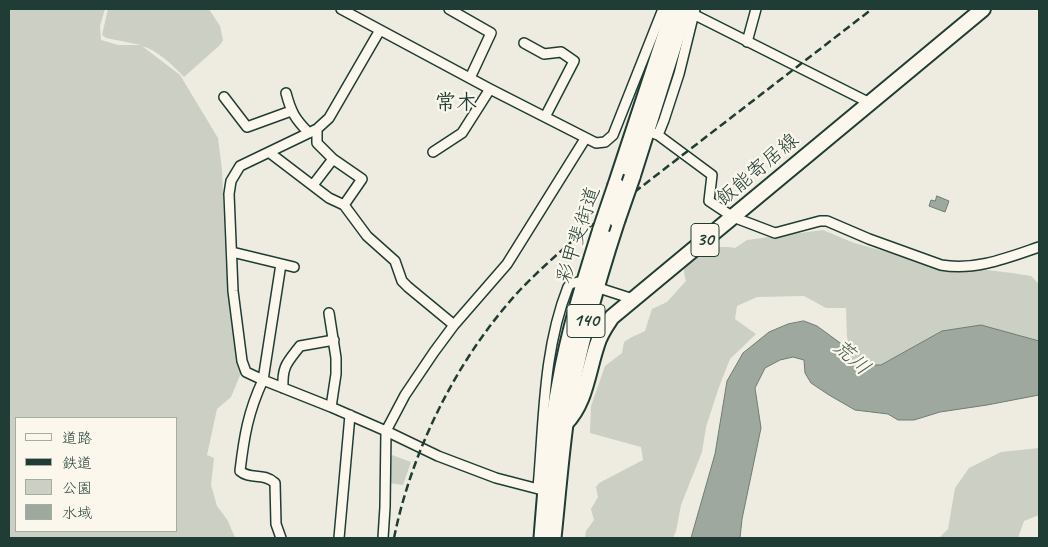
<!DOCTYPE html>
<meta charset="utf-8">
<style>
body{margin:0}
#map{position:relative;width:1048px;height:547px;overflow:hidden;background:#eeece1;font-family:Caveat,"Klee One",sans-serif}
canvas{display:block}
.frame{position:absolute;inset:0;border:10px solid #1f3d34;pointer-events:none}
.legend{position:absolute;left:15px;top:417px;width:162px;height:115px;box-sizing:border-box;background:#fbf7ec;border:1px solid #a3ada2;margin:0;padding:6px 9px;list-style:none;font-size:15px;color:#1f3d34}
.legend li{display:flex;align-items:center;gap:10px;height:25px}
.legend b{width:25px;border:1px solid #a3ada2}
</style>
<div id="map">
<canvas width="1048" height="547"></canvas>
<div class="frame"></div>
<ul class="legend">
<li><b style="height:6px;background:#fbf7ec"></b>道路</li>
<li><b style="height:6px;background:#1f3d34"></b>鉄道</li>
<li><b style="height:14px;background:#cbcfc4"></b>公園</li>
<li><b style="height:14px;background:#9fa89f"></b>水域</li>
</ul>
</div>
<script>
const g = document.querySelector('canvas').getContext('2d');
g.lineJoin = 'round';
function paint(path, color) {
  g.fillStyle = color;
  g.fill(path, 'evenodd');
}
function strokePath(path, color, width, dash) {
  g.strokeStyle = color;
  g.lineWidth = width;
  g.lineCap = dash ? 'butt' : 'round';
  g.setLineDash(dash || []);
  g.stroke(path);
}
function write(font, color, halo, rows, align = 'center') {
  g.font = font + ' Caveat,"Klee One",sans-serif';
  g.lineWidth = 4.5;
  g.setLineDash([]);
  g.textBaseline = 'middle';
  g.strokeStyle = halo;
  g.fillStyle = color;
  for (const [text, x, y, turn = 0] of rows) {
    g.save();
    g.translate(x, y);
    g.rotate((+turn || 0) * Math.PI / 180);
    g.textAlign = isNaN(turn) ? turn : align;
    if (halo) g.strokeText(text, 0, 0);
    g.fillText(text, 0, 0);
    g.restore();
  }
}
const green = new Path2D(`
 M9 9H105L100 26 101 40 118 45H141L106 38 102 35 108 9H209L220 26 223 40 220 45 184 77C173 65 157 50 142 46L180 75 218 138 222 170 226 270 241 373 231 397 217 409 207 455 214 458 211 485 217 506 228 521 235 538H9ZM16 418H176V531H16Z
 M823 230 854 243 956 271 978 269 1012 273 1031 276 1039 284V341L1017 335 942 331 881 365H853L847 337 846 308H826L804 296 757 297 737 306 735 319 756 334 730 359 719 387 706 427 702 452 681 505 676 531 673 538H585L586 531 594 520 591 509 598 497 596 487 599 483 643 460 641 447 590 433 591 406 605 366 622 353 624 342 632 337 645 331 652 309 667 302 686 281C685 278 684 273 684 269 685 248 719 245 735 248L747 240Z
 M1039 448V515L1024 521 1018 538H939L948 529 955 488 969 468 1001 452Z
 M392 455 411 462 403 485 390 483V461Z`);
const water = new Path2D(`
 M937 196 949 201 945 212 929 206 931 200 935 201Z
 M804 321 817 326 843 345 853 365H881L942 331 981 325 1039 341V395L987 405 940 412 914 420H898L888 414 855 410 829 395 811 383 805 373 804 360 793 357 780 360 765 368 755 388 761 428 742 519 740 538H691L715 454 727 381 743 353 769 332 788 324Z`);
const minor = new Path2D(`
 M341 9 490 89 596 143 605 142 613 135 663 9
 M449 9 491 33 470 78
 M693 14 870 103
 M380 30 329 118 317 129 240 166 231 181 229 194 233 291 242 361 246 372 263 380 331 407 386 431 438 456 496 478 550 492
 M747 42 756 9
 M524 43 544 54 561 52 574 61 545 117
 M286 93C291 112 295 119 309 133
 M224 97 247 127 291 111
 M317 129V143L333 159 362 179 344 205
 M653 133 658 135 712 175 709 201 733 217 775 233 820 221H827L869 239 941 265C975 271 1007 258 1039 247
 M658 135 664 120 679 74 695 9
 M433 152 462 133 490 89
 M270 153 329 198 344 205 367 236 395 261 402 281 408 287 454 325
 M313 185 333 159
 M232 252 294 267
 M602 289 633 299
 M329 313 336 358V374L331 407
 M283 388C282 366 287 363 300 346L334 340
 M538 488C544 421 543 350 568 287L570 284 578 282
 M281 538 276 524 275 483C263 472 250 480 240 471 244 437 248 412 263 380L281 264
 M339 538 350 415
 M383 538 385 507 386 431 405 395 434 352 454 325 507 264 585 139`);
const primary = new Path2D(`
 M562 424H565C586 403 588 371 597 345 600 334 606 326 612 317L983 9`);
const trunk = new Path2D(`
 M632 177 685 9
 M616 185 674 9
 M542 538C546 487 550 434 560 383 569 331 585 280 601 229
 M553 538C557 500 560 462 565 424 576 354 595 287 617 220`);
const rail = new Path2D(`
 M394 538C412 449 458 357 520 290 540 269 562 250 584 231L872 9`);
const trunkBridge = new Path2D(`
 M617 220 632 177
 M601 229 616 185`);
const shields = [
 [705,240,28],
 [586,321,38]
];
const shieldNames = [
 ["30",705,240],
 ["140",586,321]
];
const streetNames = [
 ["飯能寄居線",758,170,-40],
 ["彩甲斐街道",579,235,-72]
];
const neighbourhoodNames = [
 ["常木",456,103]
];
const waterNames = [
 ["荒川",851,358,42]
];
paint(green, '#cbcfc4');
paint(water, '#9fa89f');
strokePath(water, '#6c7d74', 1);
strokePath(minor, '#1f3d34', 12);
strokePath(primary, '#1f3d34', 18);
strokePath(trunk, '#1f3d34', 19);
strokePath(minor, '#fbf7ec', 9);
strokePath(primary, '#fbf7ec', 14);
strokePath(trunk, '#fbf7ec', 15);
strokePath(rail, '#1f3d34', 2.5, [8, 4]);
strokePath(trunkBridge, '#1f3d34', 19, []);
strokePath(trunkBridge, '#fbf7ec', 15);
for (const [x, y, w] of shields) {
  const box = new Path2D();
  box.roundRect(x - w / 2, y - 16.5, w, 33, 4);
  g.fillStyle = '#fbf7ec';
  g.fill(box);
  strokePath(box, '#1f3d34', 1);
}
write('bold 19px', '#1f3d34', null, shieldNames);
write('20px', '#1f3d34', '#fbf7ec', streetNames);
write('bold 21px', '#1f3d34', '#fbf7ec', neighbourhoodNames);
write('italic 21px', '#455d54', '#fbf7ec', waterNames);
</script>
